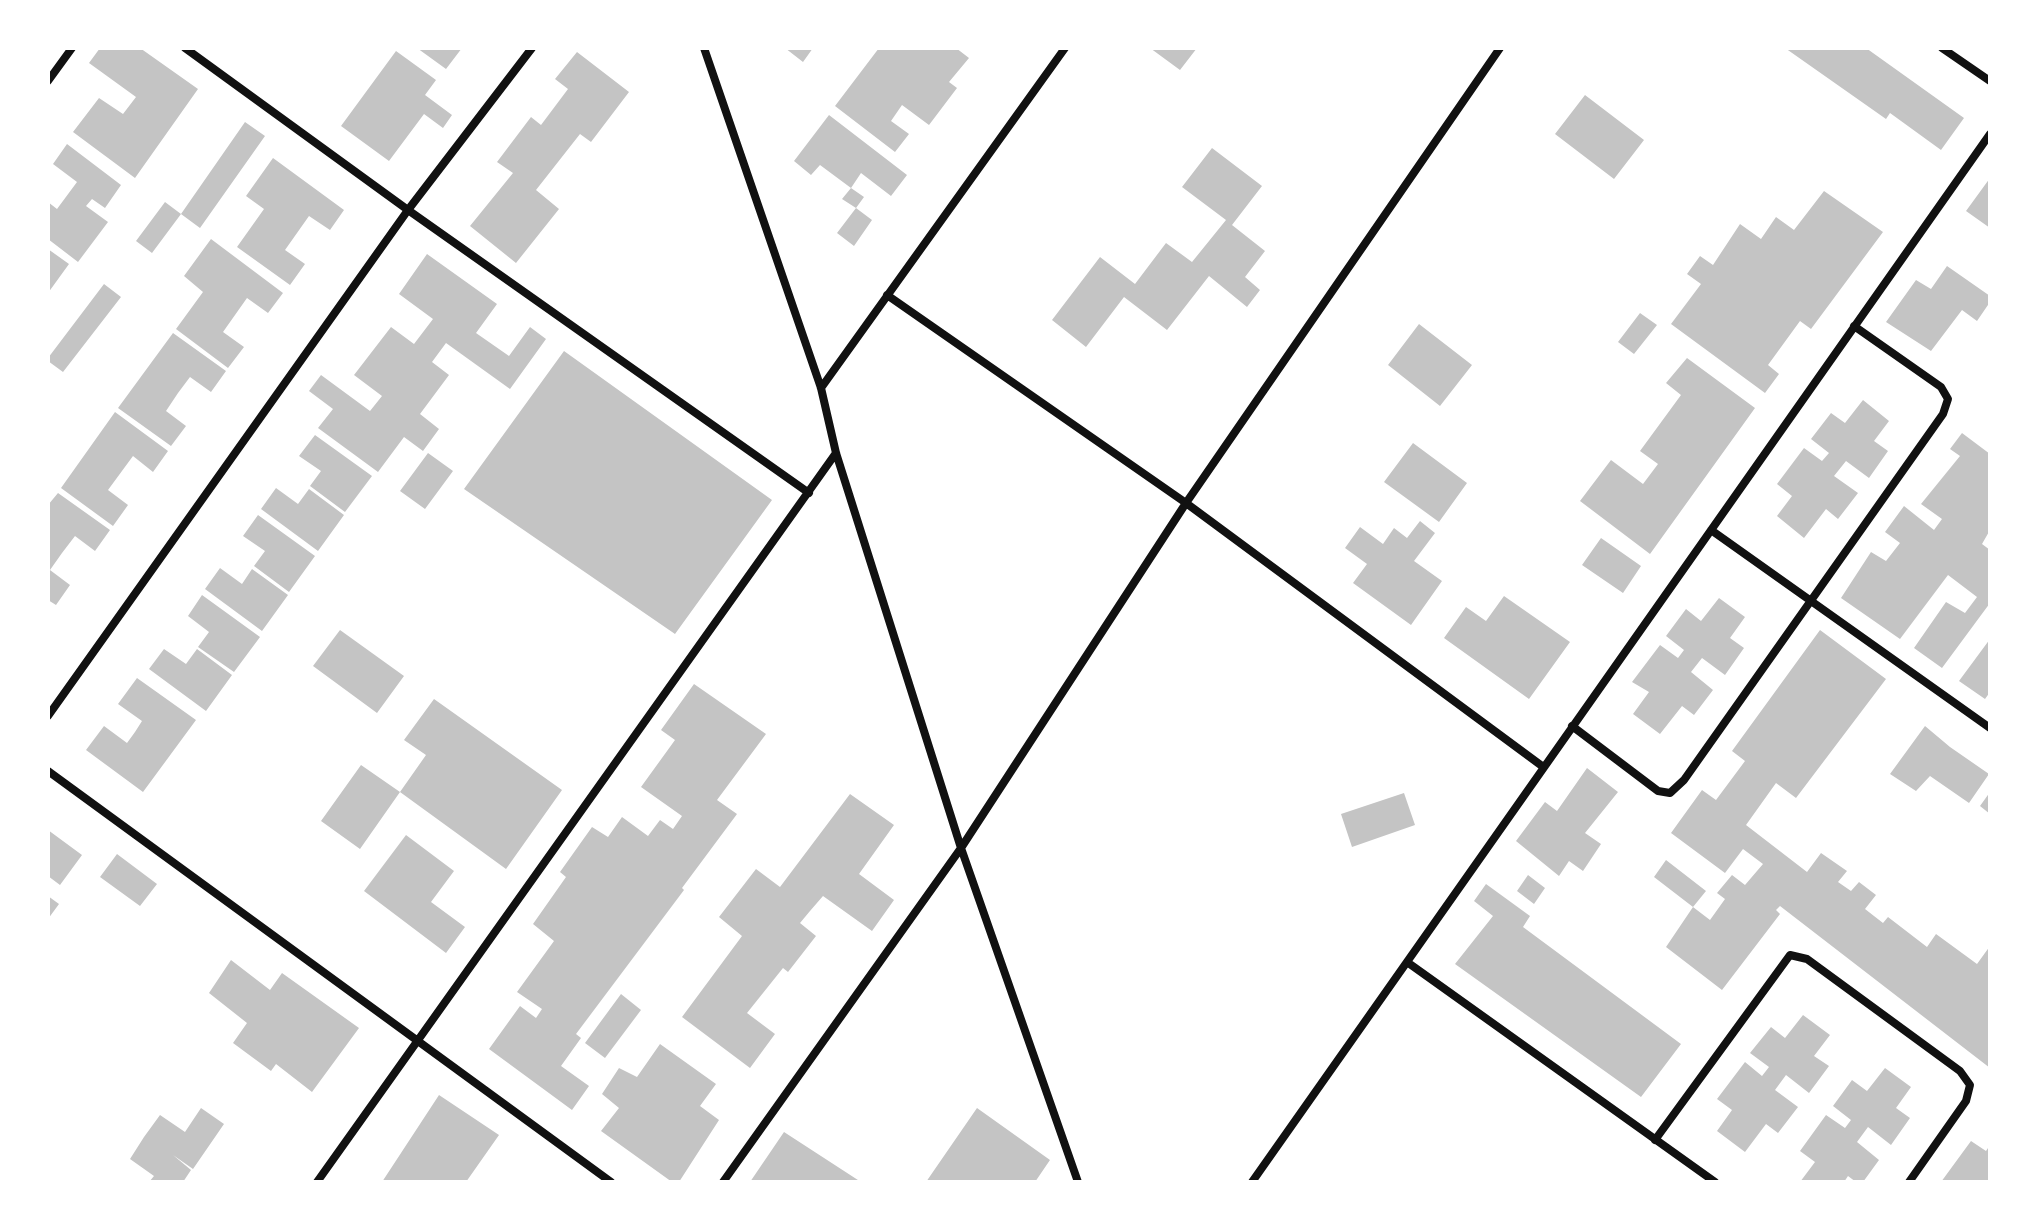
<!DOCTYPE html>
<style>
body{margin:0}
#map{position:relative;width:2038px;height:1230px;overflow:hidden;background:#fff;font-family:Lora,serif}
canvas{display:block}
.frame{position:absolute;inset:0;border:50px solid #fff;pointer-events:none}
</style>
<div id="map">
<canvas width="2038" height="1230"></canvas>
<div class="frame"></div>
</div>
<script>
const g = document.querySelector('canvas').getContext('2d');
g.lineJoin = 'round';
function paint(path, color) {
  g.fillStyle = color;
  g.fill(path, 'evenodd');
}
function strokePath(path, color, width, dash) {
  g.strokeStyle = color;
  g.lineWidth = width;
  g.lineCap = dash ? 'butt' : 'round';
  g.setLineDash(dash || []);
  g.stroke(path);
}
const building = new Path2D(`
 M100 48H140L198 89 135 178 73 132 99 98 123 114 136 97 89 63Z
 M417 48H462L446 69Z
 M785 48H813L803 62Z
 M879 48H956L969 58 949 82 957 88 929 125 902 105 891 121 909 134 895 152 835 106Z
 M1150 48H1197L1180 70Z
 M1785 48H1866L1964 118 1941 150 1890 113 1886 119Z
 M396 51 436 80 425 95 452 115 443 128 424 114 389 161 341 126Z
 M577 52 629 92 591 142 580 134 536 190 559 209 516 263 470 226 513 173 497 162 531 117 541 125 568 89 555 79Z
 M1585 95 1644 140 1614 179 1555 134Z
 M829 115 907 175 891 196 861 173 851 188 820 165 811 175 794 161Z
 M245 122 265 136 200 228 181 214Z
 M67 144 121 185 105 208 92 199 86 206 108 222 78 262 48 239V202L57 209 77 182 53 164Z
 M1212 148 1262 186 1232 225 1265 251 1245 277 1260 290 1247 307 1209 276 1167 330 1124 297 1086 347 1052 320 1100 257 1135 284 1166 243 1192 262 1226 220 1182 187Z
 M273 158 344 210 330 230 309 216 285 250 305 264 290 285 237 247 264 209 246 196Z
 M1990 178V228L1966 211Z
 M851 188 864 197 856 208 842 199Z
 M1824 191 1883 232 1811 329 1800 321 1768 365 1779 374 1765 393 1671 324 1701 284 1687 274 1700 256 1713 265 1740 224 1761 239 1776 217 1794 230Z
 M165 202 181 214 152 253 136 241Z
 M856 208 872 220 854 246 837 233Z
 M211 239 283 293 268 313 247 298 223 332 244 347 228 368 176 329 203 292 184 276Z
 M48 249 69 264 48 293Z
 M427 254 497 304 476 333 509 356 530 327 546 339 510 389 446 343 432 362 449 375 420 414 439 429 423 451 404 437 378 472 318 428 333 409 309 391 321 375 370 411 382 396 354 375 391 327 414 344 433 319 399 294Z
 M1947 266 1990 296V302L1977 321 1962 310 1931 351 1886 322 1916 280 1931 289Z
 M104 284 121 297 63 372 48 361V358Z
 M1640 313 1657 325 1634 354 1618 342Z
 M1419 324 1472 365 1440 406 1388 365Z
 M173 333 226 371 211 392 190 377 178 393 166 411 186 426 171 446 118 408Z
 M564 351 772 500 675 634 464 489Z
 M1687 358 1755 408 1650 554 1580 501 1611 460 1643 484 1658 464 1640 451 1681 395 1666 383Z
 M1863 400 1889 421 1874 441 1888 451 1869 478 1846 461 1834 476 1858 493 1838 519 1826 509 1804 538 1777 516 1792 496 1777 484 1804 448 1822 461 1829 453 1811 439 1831 413 1845 423Z
 M115 412 168 451 153 472 133 456 108 490 128 505 113 526 61 488Z
 M1962 433 1990 454V530L1982 544 1990 550V603L1942 668 1914 648 1946 602 1965 613 1977 597 1948 575 1900 639 1841 598 1871 552 1886 561 1900 543 1885 532 1904 506 1934 530 1942 519 1921 504 1960 456 1950 449Z
 M315 435 372 476 345 512 310 486 321 471 299 456Z
 M1413 443 1467 483 1439 522 1384 482Z
 M428 453 453 471 425 509 400 491Z
 M276 488 298 504 309 489 344 515 318 551 261 509Z
 M58 493 110 530 95 551 75 536 62 553 50 570 70 585 56 605 48 600V505Z
 M258 515 315 556 289 592 254 566 265 551 243 536Z
 M1420 521 1435 533 1414 561 1442 581 1411 625 1353 583 1367 564 1345 548 1360 527 1383 544 1394 528 1407 538Z
 M1601 538 1641 566 1623 593 1582 565Z
 M220 568 242 584 252 569 288 595 262 631 205 589Z
 M202 595 260 637 234 672 198 647 209 632 188 616Z
 M1504 596 1570 642 1529 699 1444 638 1466 607 1486 621Z
 M1719 598 1745 617 1730 638 1744 648 1725 675 1702 658 1691 672 1713 690 1694 715 1682 706 1660 734 1633 714 1649 692 1632 682 1660 645 1678 658 1684 650 1666 636 1686 609 1701 621Z
 M340 630 404 676 377 713 313 666Z
 M1820 630 1886 679 1796 798 1776 783 1746 825 1807 872 1821 853 1847 871 1838 882 1851 891 1859 882 1876 895 1865 909 1883 923 1888 917 1927 947 1936 934 1977 964 1990 946V1068L1780 906 1776 910 1780 914 1722 990 1666 947 1693 907 1654 877 1666 860 1706 891 1693 907 1710 920 1725 899 1717 893 1732 875 1745 885 1763 864 1743 849 1725 873 1671 833 1702 790 1716 800 1745 761 1732 751Z
 M1990 639V692L1985 699 1959 681Z
 M164 649 186 664 197 649 232 675 206 711 149 669Z
 M137 678 196 720 143 792 86 750 104 726 127 743 135 732 142 721 118 704Z
 M694 684 766 734 717 800 737 814 682 888 684 890 576 1034 581 1038 561 1066 589 1086 572 1110 489 1049 520 1006 536 1018 542 1009 517 992 554 941 533 924 566 877 560 872 592 827 608 837 622 817 648 836 660 820 673 829 682 816 641 787 675 740 661 730Z
 M434 699 562 790 506 869 400 792 426 755 404 740Z
 M1925 726 1950 747 1989 774 1969 803 1930 776 1916 791 1890 774Z
 M361 765 400 792 360 849 321 821Z
 M1587 768 1618 792 1585 833 1601 844 1583 871 1569 861 1559 876 1516 841 1545 802 1557 811Z
 M1990 792V814L1980 806Z
 M1404 793 1415 825 1352 847 1341 814Z
 M850 794 894 825 859 874 894 900 872 931 823 896 810 911 800 923 816 936 788 972 783 968 747 1013 775 1034 750 1068 682 1017 742 936 719 917 756 869 780 887Z
 M48 830 82 855 60 885 48 876Z
 M406 835 454 871 431 902 465 927 446 953 364 891Z
 M117 854 157 884 140 906 100 877Z
 M1528 875 1545 888 1534 904 1517 891Z
 M1486 884 1530 916 1523 927 1681 1044 1641 1097 1455 964 1493 916 1474 901Z
 M48 896 59 904 48 919Z
 M231 960 270 990 282 973 359 1028 312 1092 276 1064 271 1071 233 1043 247 1023 209 993Z
 M621 994 641 1010 605 1058 585 1043Z
 M1803 1015 1830 1035 1814 1056 1829 1066 1809 1093 1786 1075 1775 1090 1798 1107 1778 1133 1766 1124 1745 1152 1717 1131 1732 1110 1717 1099 1745 1062 1762 1076 1769 1067 1750 1053 1771 1027 1785 1038Z
 M660 1044 716 1084 700 1106 719 1120 679 1182H672L601 1131 619 1108 602 1094 619 1068 637 1077Z
 M1885 1068 1911 1087 1896 1108 1910 1118 1891 1145 1868 1127 1857 1142 1879 1160 1863 1182H1856L1848 1176 1844 1182H1800L1815 1162 1800 1151 1826 1115 1845 1128 1851 1120 1833 1106 1852 1080 1867 1091Z
 M439 1095 499 1135 466 1182H382Z
 M201 1108 224 1124 193 1169 173 1155 191 1170 183 1182H149L154 1176 130 1159 144 1137 160 1115 185 1132Z
 M977 1108 1050 1160 1035 1182H926Z
 M784 1132 861 1182H750Z
 M1971 1141 1986 1151 1990 1145V1182H1941Z`);
const minor = new Path2D(`
 M185 48 408 210 809 493
 M704 48 821 388 836 453 961 848 1078 1182
 M1942 48 1990 81
 M48 81 72 48
 M887 295 1186 503 1542 766
 M821 388 1065 48
 M1711 530 1990 728
 M48 716 408 210 532 48
 M1572 726 1658 791 1670 793 1684 780 1943 414 1948 399 1941 387 1854 326
 M48 771 611 1182
 M1407 962 1715 1182
 M1655 1140 1790 955 1807 959 1960 1071 1970 1085 1966 1101 1909 1182
 M317 1182 836 453
 M723 1182 961 848 1186 503 1500 48
 M1252 1182 1990 134`);
paint(building, '#c4c4c4');
strokePath(minor, '#111', 8);
</script>
